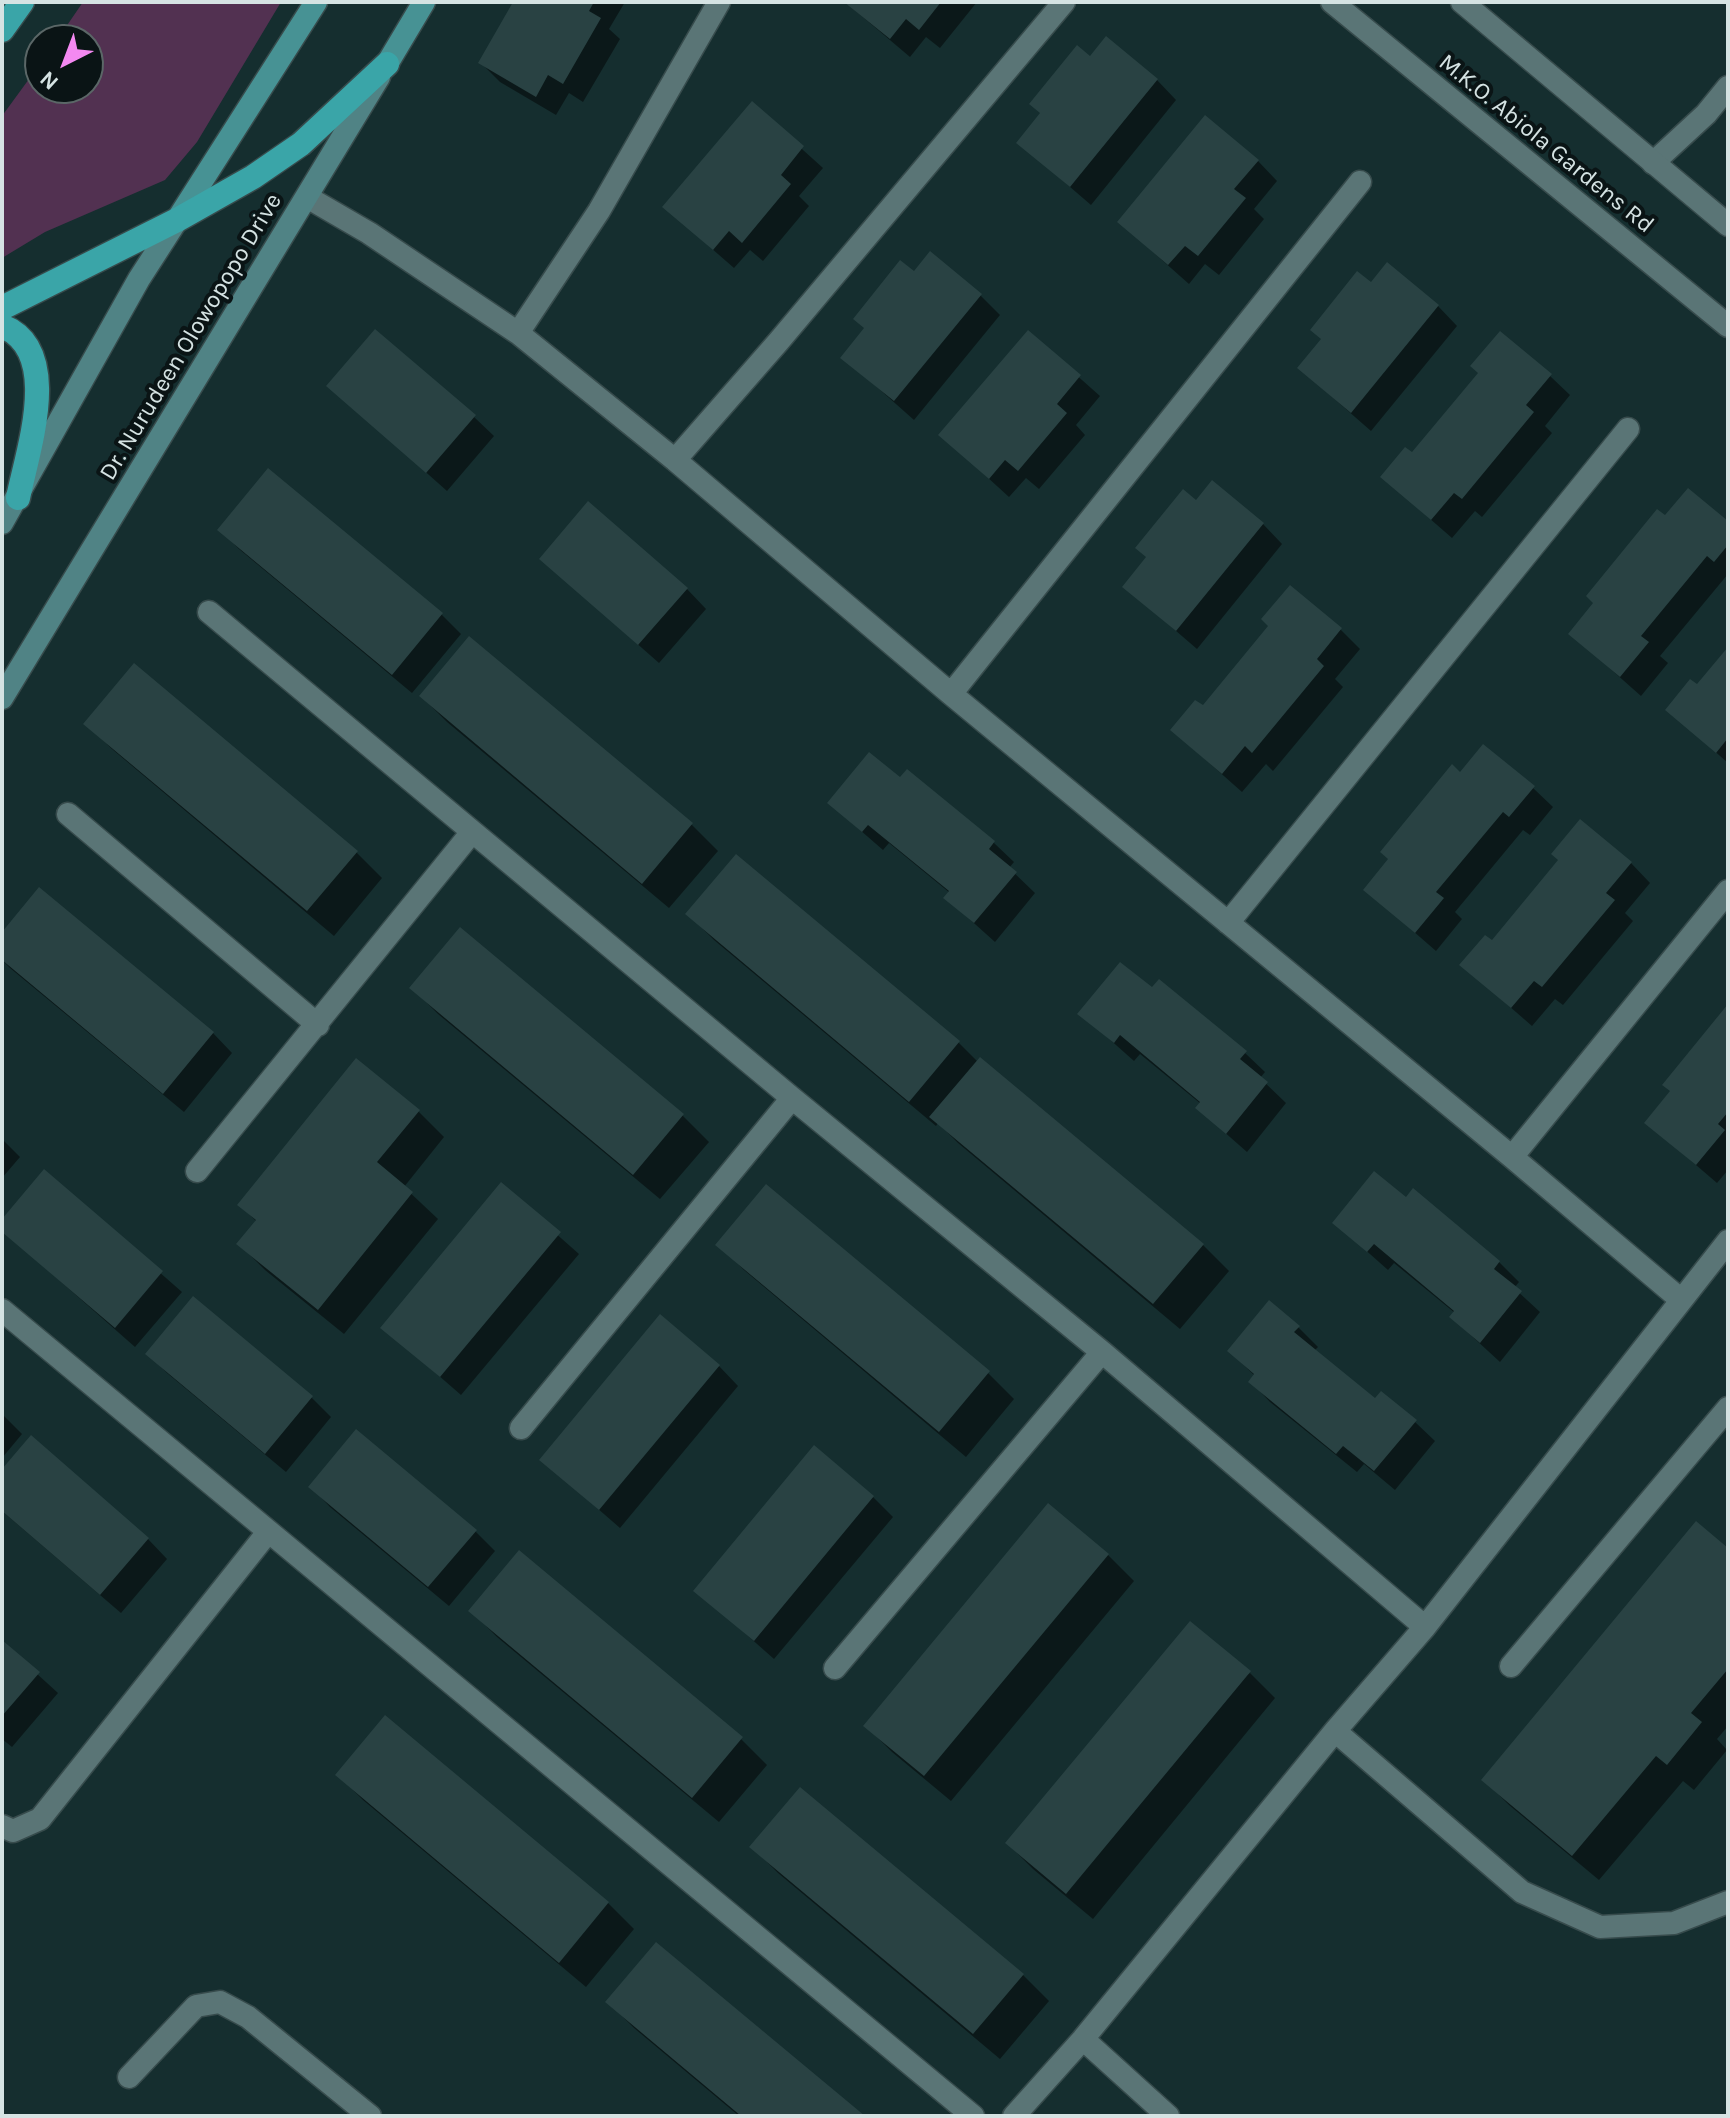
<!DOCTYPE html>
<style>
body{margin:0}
#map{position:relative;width:1730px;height:2118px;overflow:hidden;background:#152e2f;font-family:Karla,sans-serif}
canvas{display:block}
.frame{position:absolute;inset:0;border:4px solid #d5e3e3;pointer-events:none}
.north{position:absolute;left:24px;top:24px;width:80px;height:80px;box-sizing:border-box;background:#0a1415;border:2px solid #5b6767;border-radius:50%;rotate:222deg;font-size:22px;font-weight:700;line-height:32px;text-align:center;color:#d5e3e3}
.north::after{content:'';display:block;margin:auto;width:28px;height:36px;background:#f489f1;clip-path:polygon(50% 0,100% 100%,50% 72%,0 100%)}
</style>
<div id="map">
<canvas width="1730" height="2118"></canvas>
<div class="frame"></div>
<div class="north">N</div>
</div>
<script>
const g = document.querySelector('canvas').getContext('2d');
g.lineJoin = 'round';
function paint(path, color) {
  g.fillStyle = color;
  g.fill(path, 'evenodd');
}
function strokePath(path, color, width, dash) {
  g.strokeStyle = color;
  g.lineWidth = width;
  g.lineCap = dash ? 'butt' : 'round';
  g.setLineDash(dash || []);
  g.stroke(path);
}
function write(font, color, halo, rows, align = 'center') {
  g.font = font + ' Karla,sans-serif';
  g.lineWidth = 8;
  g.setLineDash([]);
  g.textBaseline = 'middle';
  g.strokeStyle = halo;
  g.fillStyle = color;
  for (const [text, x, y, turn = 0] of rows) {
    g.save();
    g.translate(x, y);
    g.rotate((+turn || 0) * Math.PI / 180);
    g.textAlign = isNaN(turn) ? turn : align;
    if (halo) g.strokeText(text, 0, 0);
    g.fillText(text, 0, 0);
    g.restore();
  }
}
const green = new Path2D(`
 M83 2H281L197 142 165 180 45 232 2 258V116L40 64V88H88V40H57Z`);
const shadow = new Path2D(`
 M516 2H625L609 29 620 39 583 102 569 93 556 115 500 82 480 62Z
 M845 2H977L940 48 926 37 910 57Z
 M1090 59 1157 80 1176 100 1091 205 1019 143Z
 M752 104 823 168 799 196 809 206 763 261 750 250 734 268 664 207Z
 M1258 161 1277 181 1254 209 1264 219 1219 275 1205 264 1189 284 1119 222Z
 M914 274 980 295 1000 315 914 420 843 357Z
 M1371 285 1438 306 1457 326 1371 431 1299 368Z
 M1029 333 1100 396 1076 425 1085 435 1039 489 1026 478 1009 497 941 435Z
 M1550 376 1570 395 1545 426 1552 433 1482 517 1475 511 1452 538 1382 477 1412 455Z
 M329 386 474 417 494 436 447 491Z
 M1196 503 1263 524 1282 544 1197 649 1125 587Z
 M1665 518 1728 523V574L1660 656 1668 663 1641 696 1571 634Z
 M220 530 441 614 461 634 412 693 239 549Z
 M541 559 687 589 706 609 659 663Z
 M1340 629 1360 649 1335 679 1343 687 1273 771 1266 764 1242 792 1172 730 1203 708Z
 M1728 650V763L1667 709 1697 687Z
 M421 696 692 825 718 851 669 908 447 722Z
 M86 724 356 852 382 878 334 936 112 749Z
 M908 772 994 843 1014 862 1009 868 1035 893 995 942 946 898 950 893 889 843 883 850 829 803 900 780Z
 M1460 774 1533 788 1553 807 1530 835 1523 830 1455 912 1462 919 1436 951 1366 890Z
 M1631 863 1650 883 1625 913 1633 921 1563 1005 1555 999 1532 1026 1462 965 1492 943Z
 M688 914 958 1042 978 1062 1203 1245 1229 1271 1180 1329 958 1143 938 1123 936 1126 714 940Z
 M460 930 683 1116 709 1142 660 1199 438 1014 412 988Z
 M2 935 213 1033 232 1053 184 1112 10 968 2 960Z
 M1152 990 1245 1053 1265 1072 1260 1078 1286 1103 1247 1152 1197 1108 1201 1104 1140 1054 1134 1061 1080 1013Z
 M1728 1008V1170L1717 1183 1647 1123 1672 1092Z
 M418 1111 444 1137 404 1187 438 1219 344 1334 265 1270 239 1244 257 1222 240 1205Z
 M2 1139 20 1157 2 1178Z
 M45 1172 182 1292 135 1347 2 1230V1222Z
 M501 1185 579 1254 461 1395 383 1327Z
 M1406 1200 1499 1262 1519 1282 1514 1288 1540 1312 1500 1362 1451 1317 1455 1313 1394 1263 1388 1270 1335 1223Z
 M718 1244 988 1373 1014 1399 966 1457 744 1270Z
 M193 1299 312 1398 331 1417 286 1472 167 1373 147 1353Z
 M1298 1327 1318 1347 1314 1351 1375 1401 1415 1422 1435 1441 1395 1490 1364 1464 1357 1472 1270 1402 1251 1382 1255 1376 1229 1351Z
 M719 1366 738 1386 620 1528 542 1460Z
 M2 1414 22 1434 2 1458Z
 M2 1472 148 1539 167 1559 121 1613 2 1511Z
 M311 1487 475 1531 495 1551 449 1606 330 1507Z
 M873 1497 893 1517 774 1659 696 1590Z
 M1048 1505 1108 1555 1134 1581 951 1801 892 1752 866 1726Z
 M1728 1551V1726L1717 1739 1727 1750 1694 1790 1683 1781 1599 1880 1509 1805 1483 1779Z
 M471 1611 741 1739 767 1765 719 1822 497 1637Z
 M2 1642 58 1693 12 1747 2 1739Z
 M1250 1673 1275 1698 1093 1919 1033 1869 1007 1843Z
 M338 1775 608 1903 634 1929 586 1987 363 1800Z
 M752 1847 1023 1975 1049 2001 1000 2059 778 1873Z
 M608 2002 862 2116H739L634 2028Z`);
const building = new Path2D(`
 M513 2H594L589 11 601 18 563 84 548 75 536 97 478 63Z
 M844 2H941L919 30 906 19 890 39Z
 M1106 36 1158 79 1070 187 1016 143 1040 113 1029 104 1077 45 1090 56Z
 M752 101 804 146 781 175 791 184 742 243 729 231 713 250 662 207Z
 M1205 115 1259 160 1234 189 1246 198 1198 256 1185 246 1168 265 1117 222Z
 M930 251 982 294 894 401 840 358 864 328 853 319 900 260 914 271Z
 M1387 262 1439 305 1351 413 1297 368 1321 339 1310 330 1357 271 1371 282Z
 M375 329 476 415 426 473 326 386Z
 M1028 330 1081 375 1057 404 1067 413 1018 471 1005 460 989 479 938 435Z
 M1500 331 1552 374 1526 405 1534 412 1462 499 1454 493 1431 520 1380 477 1405 447 1412 452 1478 373 1470 366Z
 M268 468 443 613 392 675 217 530Z
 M1212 480 1264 523 1176 631 1122 587 1146 557 1135 548 1183 489 1196 500Z
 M1688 488 1728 521V545L1714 562 1707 556 1641 636 1649 642 1620 677 1568 634 1593 603 1586 596 1657 509 1665 515Z
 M588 501 688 588 638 645 539 559Z
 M1290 585 1342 628 1317 659 1324 666 1252 753 1245 746 1222 774 1170 730 1195 700 1203 705 1268 626 1261 619Z
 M469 636 693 823 642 884 419 696Z
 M1728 647V738L1716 753 1665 710 1690 679 1697 684Z
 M134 663 358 851 307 911 83 724Z
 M1483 744 1535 786 1509 817 1503 812 1436 892 1444 898 1415 933 1363 890 1388 859 1380 852 1452 764 1460 772Z
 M869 752 900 777 907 769 995 841 989 849 1017 872 974 923 943 898 949 891 868 825 862 832 827 803Z
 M1580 819 1632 862 1606 893 1615 900 1542 987 1534 981 1511 1008 1459 965 1485 935 1492 940 1558 860 1551 854Z
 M736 854 960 1041 909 1102 685 914Z
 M39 887 214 1032 163 1094 2 960V932Z
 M460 927 684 1114 633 1175 409 988Z
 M1120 962 1152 987 1159 979 1247 1051 1240 1059 1268 1082 1226 1134 1195 1108 1200 1102 1120 1035 1114 1043 1077 1014Z
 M1728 1004V1112L1718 1124 1725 1130 1696 1165 1644 1123 1670 1091 1662 1085Z
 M980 1057 1204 1244 1153 1304 929 1117Z
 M356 1058 420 1110 377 1162 413 1192 318 1310 236 1244 256 1220 237 1205Z
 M44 1169 163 1271 115 1328 2 1232V1219Z
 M1374 1171 1406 1197 1413 1188 1500 1261 1494 1269 1522 1291 1480 1343 1449 1317 1454 1311 1374 1244 1367 1252 1332 1223Z
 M501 1182 561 1232 440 1377 380 1328Z
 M766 1184 990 1371 939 1432 715 1245Z
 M193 1296 313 1396 265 1454 145 1354Z
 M1269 1300 1300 1326 1294 1332 1375 1398 1381 1391 1417 1420 1374 1471 1343 1446 1336 1454 1248 1382 1254 1374 1227 1351Z
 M660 1314 720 1365 599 1510 539 1460Z
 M356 1429 477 1530 428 1587 308 1487Z
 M31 1435 149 1538 100 1595 2 1511V1469Z
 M814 1445 874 1496 754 1641 693 1591Z
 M1048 1503 1109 1554 924 1776 863 1726Z
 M1696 1521 1728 1548V1669L1691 1713 1702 1722 1667 1765 1656 1756 1572 1856 1481 1780Z
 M519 1550 743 1737 692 1798 468 1611Z
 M1190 1621 1251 1671 1066 1894 1005 1843Z
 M2 1640 40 1672 2 1716Z
 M385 1715 609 1902 559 1963 335 1775Z
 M800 1787 1024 1974 973 2034 749 1847Z
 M656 1942 865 2116H741L605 2002Z`);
const service = new Path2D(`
 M1511 1666 1728 1408`);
const minor = new Path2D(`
 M1653 163 1706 114 1728 87
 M307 197 369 233 518 333 675 460 951 694 1512 1157 1680 1299
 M518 333 599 211 719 2
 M675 460 779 341 1064 2
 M209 612 792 1098 1102 1352 1425 1627
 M951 694 1360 182
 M68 814 318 1025
 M1228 923 1628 429
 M1512 1157 1728 891
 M197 1171 472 832
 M2 1310 973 2116
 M521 1428 792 1098
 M835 1668 1102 1352
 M1335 1731 1522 1892 1600 1927 1674 1923 1728 1902
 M2 1826 13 1831 40 1819 268 1532
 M1083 2039 1168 2116
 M129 2077 196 2006 220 2002 248 2017 370 2116
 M1014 2116 1083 2039 1335 1731 1425 1627 1728 1241`);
const tertiary = new Path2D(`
 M1332 2 1728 326
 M1462 2 1728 225`);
const secondary = new Path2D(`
 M2 523 139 279 177 220
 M2 698 379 77`);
const primary = new Path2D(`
 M387 64 424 2
 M177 220 316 2`);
const motorway = new Path2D(`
 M2 30 22 2
 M2 308 177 220 253 177 301 144 387 64
 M2 326C63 350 28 449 18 498`);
const streetNames = [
 ["M.K.O. Abiola Gardens Rd",1546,144,39],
 ["Dr. Nurudeen Olowopopo Drive",191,337,-59]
];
paint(green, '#523151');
paint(shadow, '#0007');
paint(building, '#294243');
strokePath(service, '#374b4c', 25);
strokePath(minor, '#374b4c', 25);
strokePath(tertiary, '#374b4c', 25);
strokePath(secondary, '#374b4c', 25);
strokePath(primary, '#374b4c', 25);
strokePath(motorway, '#374b4c', 27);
strokePath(service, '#5a7576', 22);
strokePath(minor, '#5a7576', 22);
strokePath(tertiary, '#5a7576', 22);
strokePath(secondary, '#508385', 22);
strokePath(primary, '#479294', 22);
strokePath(motorway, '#3aa5a8', 24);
write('24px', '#d5e3e3', '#0a1415', streetNames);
</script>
